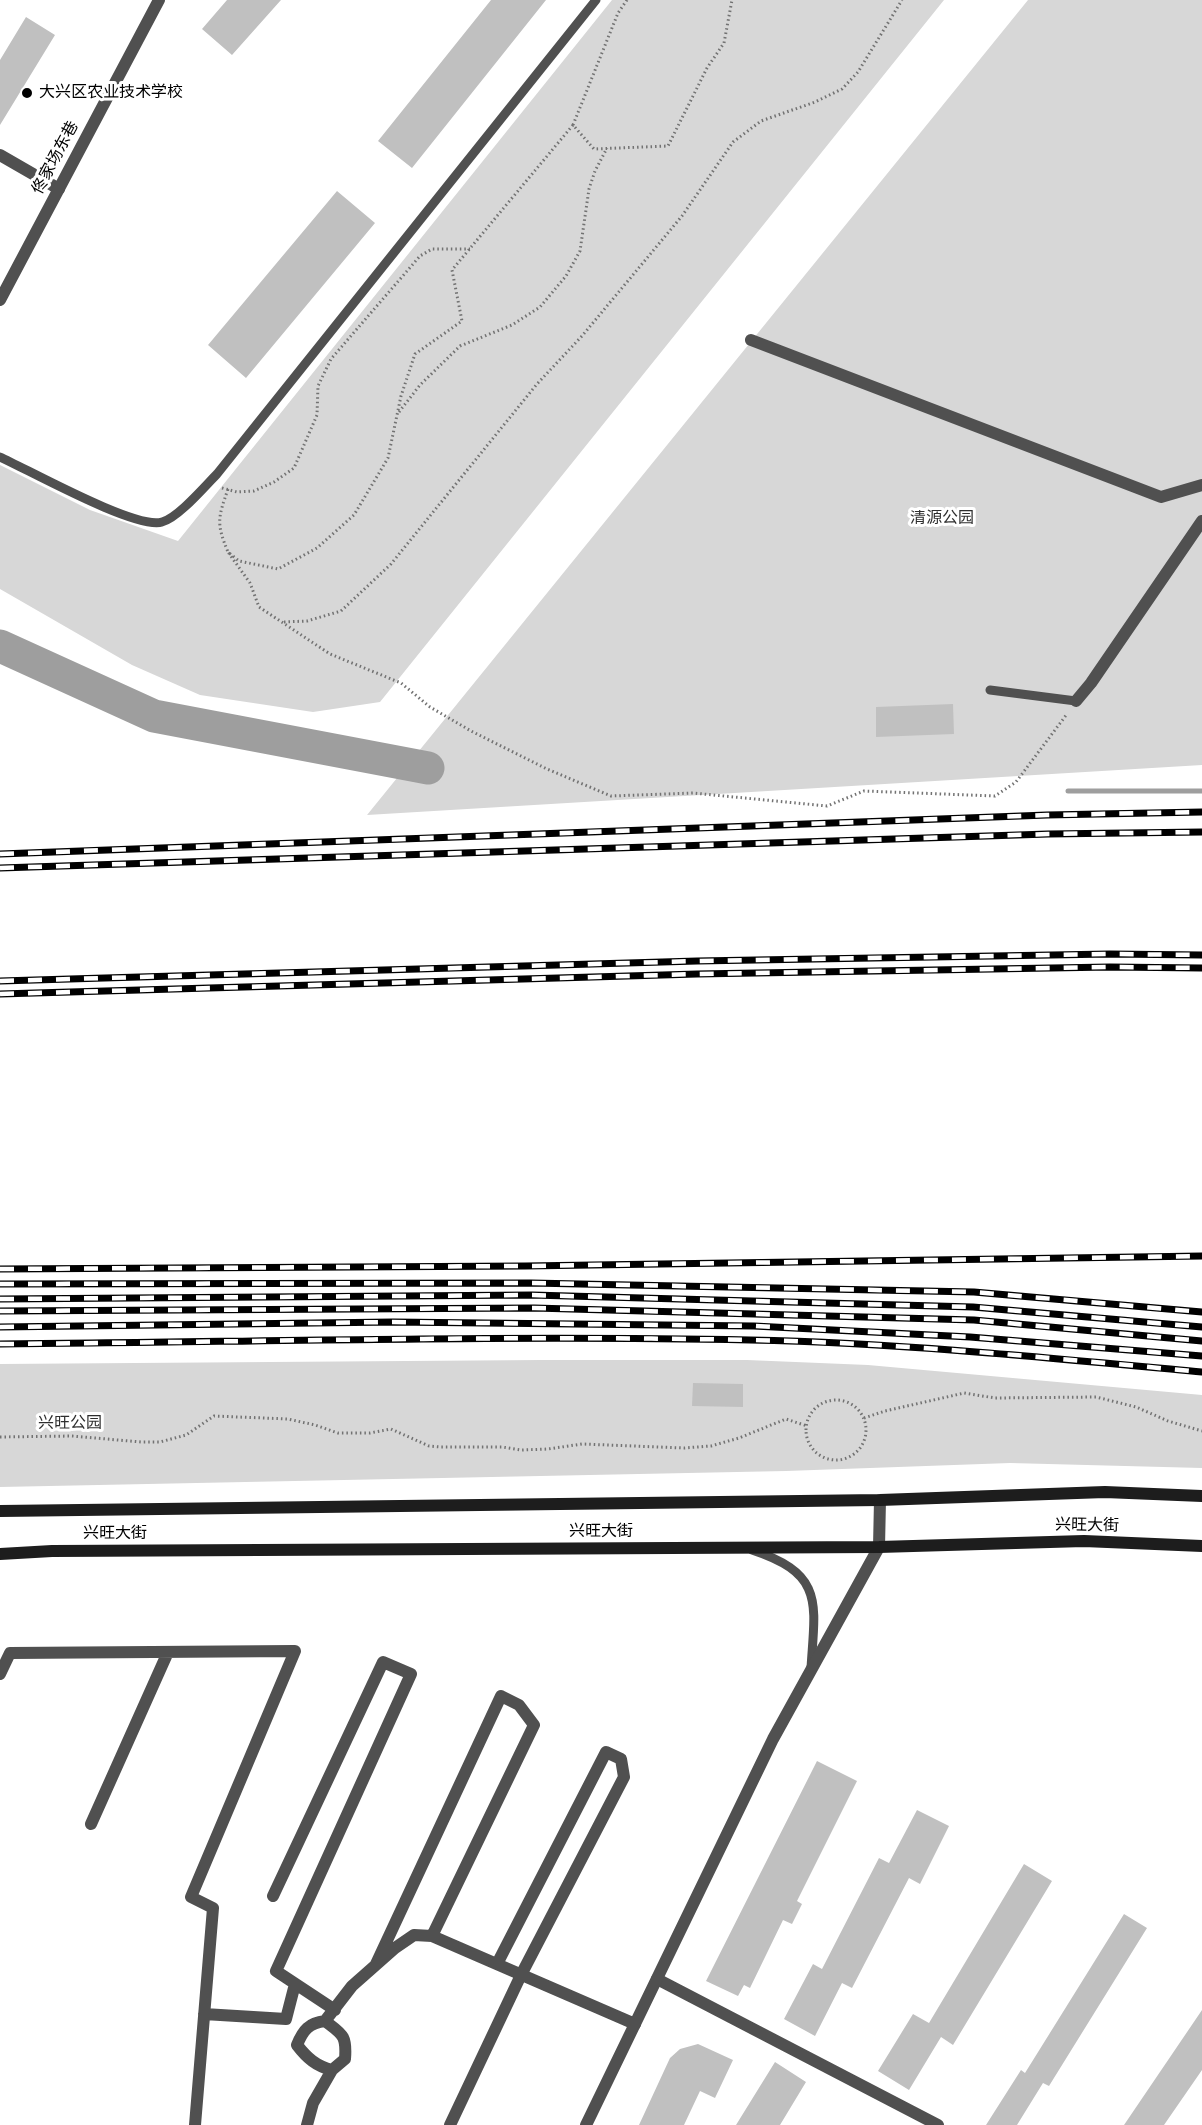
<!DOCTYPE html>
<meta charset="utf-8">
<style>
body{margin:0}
canvas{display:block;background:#fff}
</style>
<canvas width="1202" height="2125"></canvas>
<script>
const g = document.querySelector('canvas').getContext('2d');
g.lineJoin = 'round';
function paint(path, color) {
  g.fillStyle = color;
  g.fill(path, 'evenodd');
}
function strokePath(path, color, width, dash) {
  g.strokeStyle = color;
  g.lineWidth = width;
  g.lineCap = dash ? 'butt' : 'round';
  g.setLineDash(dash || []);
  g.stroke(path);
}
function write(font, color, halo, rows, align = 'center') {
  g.font = font + ' "Sofia Sans Condensed","Noto Sans SC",sans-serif';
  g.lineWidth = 6;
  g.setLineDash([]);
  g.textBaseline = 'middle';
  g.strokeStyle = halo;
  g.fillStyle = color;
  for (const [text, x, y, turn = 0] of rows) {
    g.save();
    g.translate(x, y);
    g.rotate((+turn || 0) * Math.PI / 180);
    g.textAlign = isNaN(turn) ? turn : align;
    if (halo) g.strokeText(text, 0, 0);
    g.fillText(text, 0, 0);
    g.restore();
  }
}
const green = new Path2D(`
 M612 0H944L380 702 313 712 200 695 132 665 0 589V465L90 510 178 541Z
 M1028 0H1202V765L367 815Z
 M541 1360H747L868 1365 1202 1395V1468L1010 1463 786 1471 0 1487V1364Z`);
const stream = new Path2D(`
 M1068 791H1202`);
const river = new Path2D(`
 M0 646 154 716 428 768`);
const building = new Path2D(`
 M227 0H281L232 55 202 29Z
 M491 0H546L412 168 378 141Z
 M26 17 55 35 0 125V60Z
 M337 191 375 223 246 378 208 345Z
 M953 704 954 734 876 737V707Z
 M693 1383 743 1384V1407L692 1406Z
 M817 1761 857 1781 797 1901 802 1904 792 1924 783 1920 750 1988 744 1985 738 1996 706 1981Z
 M917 1810 949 1826 920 1884 909 1878 852 1988 842 1983 815 2036 784 2019 813 1964 822 1969 879 1858 889 1863Z
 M1024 1864 1052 1881 953 2045 941 2037 909 2090 878 2071 913 2014 929 2023Z
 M1124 1914 1147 1928 1049 2086 1043 2083 1017 2125H986L1021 2070 1025 2073Z
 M1202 2010V2070L1164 2125H1124Z
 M698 2044 733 2060 715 2098 700 2091 684 2125H639L670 2058 680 2049Z
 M775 2062 806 2082 780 2125H736Z`);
const path = new Path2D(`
 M627 0 618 13 573 125 594 149 668 146 707 68 724 43 732 0
 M573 125 452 270 462 321 415 354 401 396 388 458 354 515 317 548 278 569 239 561 228 552 250 583 259 607 330 654 401 683 430 707 471 731 547 769 611 796 693 793 827 806 864 791 995 796 1016 782 1067 714
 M399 412 420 385 460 346 512 325 540 307 566 276 580 251 589 189 595 171 607 148
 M222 488 237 492 254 491 274 482 294 468 317 415 318 386 331 359 420 256 432 249H470
 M228 489C218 518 216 523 228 552
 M284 622 307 621 341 611 391 564 537 384 582 336 682 216 733 142 761 121 815 102 842 89 858 72 902 0
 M806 1430a30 30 0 1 1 60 0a30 30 0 1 1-60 0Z
 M864 1418 885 1411 964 1393 995 1398 1096 1397 1136 1407 1168 1421 1202 1431
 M0 1437 72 1436 141 1442H160L186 1435 214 1416 288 1419 315 1425 338 1433H370L391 1429 429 1446 441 1447H502L521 1450 548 1449 582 1444 684 1448 711 1446 739 1438 786 1419 807 1426`);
const service = new Path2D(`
 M0 457C29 470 136 530 162 522 178 518 205 486 217 474L596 0
 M990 690 1076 701
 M752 1550C825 1574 815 1603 811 1668`);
const minor = new Path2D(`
 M0 155 59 189
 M751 340 1161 497 1202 485
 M1076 701 1091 683 1202 521
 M0 1674 10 1653 295 1651 191 1897 213 1908 195 2125
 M91 1824 168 1652
 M273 1896 383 1662 411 1674 276 1971 335 2010
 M376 1964 501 1696 519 1705 534 1725 432 1936
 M657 1979 938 2125
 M204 2014 286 2019 295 1984
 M325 2021C342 2034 347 2035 345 2059L332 2070C316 2066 307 2058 297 2045 303 2030 309 2023 325 2021L352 1986 395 1948 414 1935 432 1936 635 2024
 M307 2125 313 2103 332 2070
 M450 2125 521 1975 624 1777 621 1759 606 1752 497 1964`);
const tertiary = new Path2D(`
 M0 300 159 0
 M586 2125 773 1739 879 1547 880 1500`);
const secondary = new Path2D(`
 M0 1511 880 1500 1105 1492 1202 1496
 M0 1554 52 1551 879 1547 1084 1541 1202 1546`);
const rail = new Path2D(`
 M0 854 1047 815 1202 812
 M0 868 1048 834 1202 832
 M0 981 697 961 1110 954 1202 955
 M0 994 697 974 1110 967 1202 968
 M0 1269 525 1266 1202 1256
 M0 1284 531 1283 974 1292 1202 1312
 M0 1299 532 1295 973 1307 1202 1327
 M0 1311 534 1308 974 1320 1202 1341
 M0 1327 393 1322 754 1326 970 1337 1202 1356
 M0 1344C250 1342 500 1335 750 1340 901 1343 1052 1358 1202 1372`);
const markers = [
 [27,93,6,"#000"]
];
const poiNames = [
 ["大兴区农业技术学校",39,93]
];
const streetNames = [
 ["佟家场东巷",56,158,-62],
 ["兴旺大街",1087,1526,1],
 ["兴旺大街",601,1532],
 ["兴旺大街",115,1534]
];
const parkNames = [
 ["清源公园",942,519],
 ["兴旺公园",70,1424]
];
paint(green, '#d7d7d7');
strokePath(stream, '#9e9e9e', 5);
strokePath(river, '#9e9e9e', 33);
paint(building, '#c0c0c0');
strokePath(path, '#727272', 3, [1.5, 3]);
strokePath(service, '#505050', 9);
strokePath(minor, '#505050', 12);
strokePath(tertiary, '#505050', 12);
strokePath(secondary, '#1d1d1d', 12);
strokePath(rail, '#000', 7);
strokePath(rail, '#fff', 4.5, [14]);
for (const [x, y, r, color] of markers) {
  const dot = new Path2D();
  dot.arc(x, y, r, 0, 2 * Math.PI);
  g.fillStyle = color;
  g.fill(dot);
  strokePath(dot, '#fff', 2);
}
write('16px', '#000', '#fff', poiNames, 'left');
write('16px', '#000', '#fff', streetNames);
write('16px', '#2e2e2e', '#fff', parkNames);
</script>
